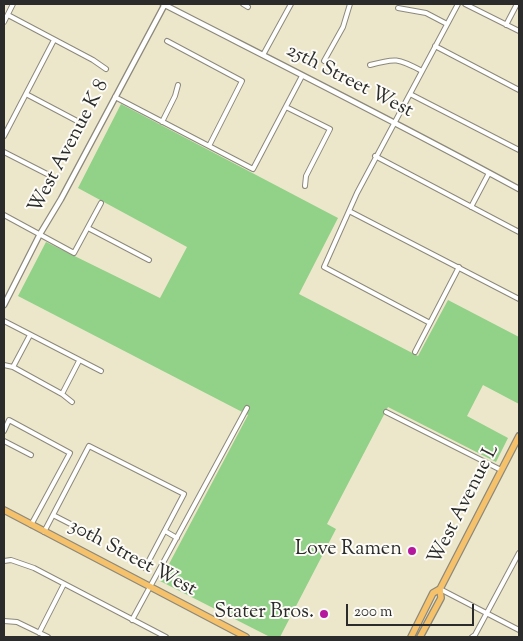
<!DOCTYPE html>
<style>
body{margin:0}
#map{position:relative;width:523px;height:641px;overflow:hidden;background:#ece7cb;font-family:"Sorts Mill Goudy",serif}
canvas{display:block}
.frame{position:absolute;inset:0;border:5px solid #2b2b2b;pointer-events:none}
.scale{position:absolute;left:346px;top:604px;width:128px;height:22px;box-sizing:border-box;border:2px solid #2b2b2b;border-top:0;padding-left:6px;font-size:15px;line-height:18px;white-space:nowrap;color:#2b2b2b;-webkit-text-stroke:4px #fdfcf7;paint-order:stroke}
</style>
<div id="map">
<canvas width="523" height="641"></canvas>
<div class="frame"></div>
<div class="scale">200 m</div>
</div>
<script>
const g = document.querySelector('canvas').getContext('2d');
g.lineJoin = 'round';
function paint(path, color) {
  g.fillStyle = color;
  g.fill(path, 'evenodd');
}
function strokePath(path, color, width, dash) {
  g.strokeStyle = color;
  g.lineWidth = width;
  g.lineCap = dash ? 'butt' : 'round';
  g.setLineDash(dash || []);
  g.stroke(path);
}
function write(font, color, halo, rows, align = 'center') {
  g.font = font + ' "Sorts Mill Goudy",serif';
  g.lineWidth = 4;
  g.setLineDash([]);
  g.textBaseline = 'middle';
  g.strokeStyle = halo;
  g.fillStyle = color;
  for (const [text, x, y, turn = 0] of rows) {
    g.save();
    g.translate(x, y);
    g.rotate((+turn || 0) * Math.PI / 180);
    g.textAlign = isNaN(turn) ? turn : align;
    if (halo) g.strokeText(text, 0, 0);
    g.fillText(text, 0, 0);
    g.restore();
  }
}
const green = new Path2D(`
 M121 104 338 218 299 294 418 356 448 300 519 337V404L483 385 467 416 508 438 496 462 388 407 327 524 336 529 280 637H270L160 581 248 415 18 296 46 242 160 298 187 247 78 188Z`);
const minor = new Path2D(`
 M243 4 248 7
 M465 4 519 31
 M398 8 426 13 447 24
 M8 15 93 60 106 69
 M4 22 13 4
 M506 25 517 4
 M167 41 242 81 209 146
 M435 46 519 90
 M263 55 291 4
 M324 61 343 27 350 4
 M370 65C395 58 398 58 422 71
 M26 94 79 122
 M410 94 519 150
 M115 97 253 169 302 76
 M286 107 330 129 306 176 305 186
 M162 122 175 96 178 85
 M4 136 54 40
 M4 152 49 175
 M375 156 519 232
 M471 207 489 173
 M349 211 519 299
 M4 215 74 253 101 203
 M88 228 149 260
 M4 321 101 371
 M430 323 324 267 357 193 458 4
 M415 352 459 267
 M4 365 13 367 62 394 72 402
 M13 367 30 335
 M62 394 79 361
 M386 412 501 470
 M4 431 9 420 70 453 31 525
 M4 441 31 455
 M53 515 90 534
 M165 531 177 538
 M44 532 89 446 184 494 145 568
 M4 561 11 560 34 568 166 637
 M440 589 519 630
 M132 620 247 408
 M4 621 17 622 48 637
 M39 633 64 584
 M472 637 475 635 519 553`);
const tertiary = new Path2D(`
 M163 4C282 65 402 125 519 189
 M4 305 40 234 61 199 165 4`);
const primary = new Path2D(`
 M4 510 246 637
 M411 637 433 593 440 589 519 436
 M420 637 441 598 440 589`);
const markers = [
 [412,551,5,"#b5179e"],
 [324,614,5,"#b5179e"]
];
const streetNames = [
 ["25th Street West",349,82,27],
 ["West Avenue K 8",70,147,-62],
 ["West Avenue L",465,505,-63],
 ["30th Street West",132,559,28]
];
const poiNames = [
 ["Love Ramen",402,551],
 ["Stater Bros.",314,614]
];
paint(green, '#91d188');
strokePath(minor, '#8c897b', 6);
strokePath(tertiary, '#8c897b', 7);
strokePath(primary, '#8c897b', 8);
strokePath(minor, '#fff', 4);
strokePath(tertiary, '#fff', 4.5);
strokePath(primary, '#f5c16b', 5.5);
for (const [x, y, r, color] of markers) {
  const dot = new Path2D();
  dot.arc(x, y, r, 0, 2 * Math.PI);
  g.fillStyle = color;
  g.fill(dot);
  strokePath(dot, '#fdfcf7', 2);
}
write('20px', '#2b2b2b', '#fdfcf7', streetNames);
write('20px', '#2b2b2b', '#fdfcf7', poiNames, 'right');
</script>
